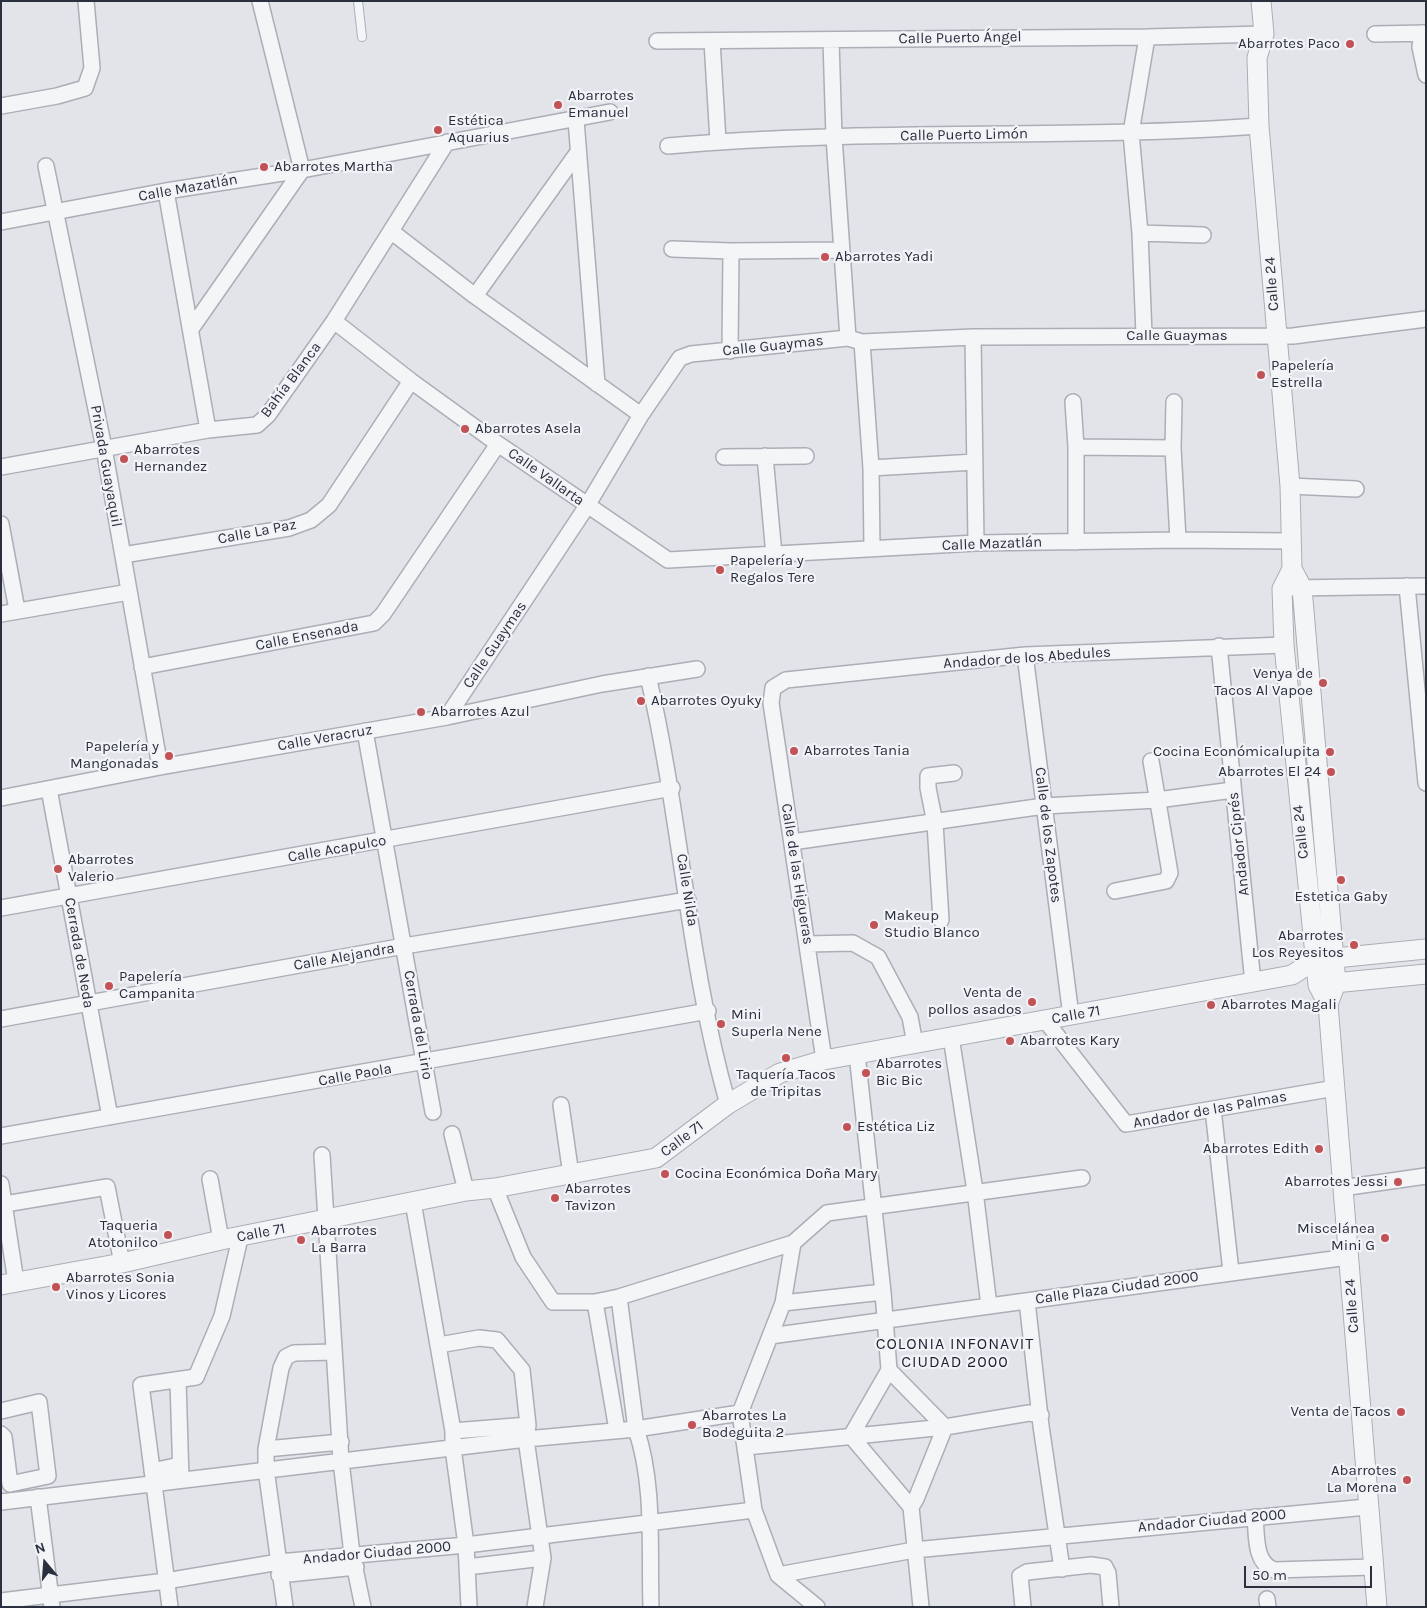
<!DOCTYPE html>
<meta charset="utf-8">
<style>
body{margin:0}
#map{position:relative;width:1427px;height:1608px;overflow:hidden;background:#e2e4e9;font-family:Karla,sans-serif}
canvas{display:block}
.frame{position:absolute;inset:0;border:2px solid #2b303f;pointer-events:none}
.north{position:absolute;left:20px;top:1538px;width:50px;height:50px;-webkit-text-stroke:4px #f1f3f6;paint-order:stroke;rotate:342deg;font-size:14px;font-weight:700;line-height:20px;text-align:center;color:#2b303f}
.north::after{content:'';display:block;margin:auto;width:18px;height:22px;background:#2b303f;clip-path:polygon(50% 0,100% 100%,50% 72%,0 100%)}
.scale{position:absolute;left:1244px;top:1566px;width:128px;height:22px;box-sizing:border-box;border:2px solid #2b303f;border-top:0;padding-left:6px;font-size:15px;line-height:18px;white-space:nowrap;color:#2b303f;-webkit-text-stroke:4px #f1f3f6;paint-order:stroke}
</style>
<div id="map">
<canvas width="1427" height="1608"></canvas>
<div class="frame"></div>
<div class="north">N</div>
<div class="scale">50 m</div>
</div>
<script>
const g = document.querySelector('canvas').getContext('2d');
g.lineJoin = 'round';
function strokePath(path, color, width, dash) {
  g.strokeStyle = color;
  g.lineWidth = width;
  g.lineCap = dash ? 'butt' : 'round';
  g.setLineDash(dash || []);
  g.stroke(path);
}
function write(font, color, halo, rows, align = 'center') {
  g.font = font + ' Karla,sans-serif';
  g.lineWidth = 4.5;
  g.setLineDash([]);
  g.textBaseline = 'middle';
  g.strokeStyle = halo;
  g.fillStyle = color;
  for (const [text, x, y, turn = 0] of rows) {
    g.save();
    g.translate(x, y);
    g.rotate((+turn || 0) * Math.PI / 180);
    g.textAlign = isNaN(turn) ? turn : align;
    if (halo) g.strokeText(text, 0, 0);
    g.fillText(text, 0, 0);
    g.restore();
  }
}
const service = new Path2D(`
 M358 1 362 37`);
const minor = new Path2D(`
 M1422 33 1420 47 1426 75
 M1375 34 1426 33
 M831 40 834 137 848 338
 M657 41 1147 37 1264 34
 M712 41 718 141
 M1 106 57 96 85 88 92 68 86 1
 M576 120 597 384
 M668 146C864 128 1063 140 1259 126
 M46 166 104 448 160 767
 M166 191 208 430
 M1 222 166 191 302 170 610 112
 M392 232 475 296 641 415
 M1140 233 1203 235
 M672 249 731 251 842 250
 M475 296 578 152
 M334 321 411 381 498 444 668 560 976 543 1178 540 1291 541
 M191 329 302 170 260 1
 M1144 335 1140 233 1131 133 1147 37
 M973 337 976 543
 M862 342 871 468 872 548
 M730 351 731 251
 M1073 402 1076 447V542
 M1174 402 1173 448 1178 540
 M1076 447 1173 448
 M765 456 774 555
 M724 457 806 456
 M1 467 208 430 257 425 268 415 334 321 447 142
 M871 468 975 462
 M1290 486 1356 489
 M1 524 17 610
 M123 555 289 528 311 520 329 505 411 381
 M1407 586 1426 783
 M1292 588 1426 586
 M1 614 129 592
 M1219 646 1253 983
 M1025 655 1071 1016
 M142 667 374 623 383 614 498 444
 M648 676C681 817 688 964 728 1104
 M447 717 587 506 641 415 680 358 691 354 848 338 862 342 973 337 1293 336 1426 319
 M365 731 433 1112
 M49 789 110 1117
 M1 798 160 767 447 717 602 684 697 669
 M792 842 1044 806 1157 800 1233 790
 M1115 891 1166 881 1170 873 1151 761
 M1 908 672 788
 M941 920 935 823 928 788V776L954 773
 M807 944 853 943 878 957 910 1017 915 1044
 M1 1019 404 946 688 900
 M1045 1020 1126 1124 1335 1088
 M951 1037 975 1191 989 1306
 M857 1054 883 1292 889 1370 945 1427 916 1499 911 1507 921 1607
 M824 1060 771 703 773 688 786 680 1025 655 1284 645
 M561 1105 571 1175
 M1213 1109 1231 1272
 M452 1134 466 1191
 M1 1136 708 1011
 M322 1155 341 1461 352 1554 363 1607
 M210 1179 221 1240
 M1 1184 16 1282
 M495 1188 523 1257 553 1302H595L619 1297 793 1243
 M1342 1188 1426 1176
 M413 1202 453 1431V1448L466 1545 469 1607
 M5 1204 107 1187 122 1263
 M619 1297 636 1429C655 1485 649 1548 651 1607
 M1027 1301 1041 1426 1062 1569
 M595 1302 617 1430
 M783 1303 883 1292
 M770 1336 1348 1257
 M439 1345 479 1338 497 1340 522 1370 528 1425 526 1439 543 1558 535 1607
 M889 1370 851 1436 911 1507
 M178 1381 181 1479
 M1 1411 39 1402 48 1476 10 1484 4 1437 1 1434
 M453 1431 528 1425
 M746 1447 945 1427 1029 1413 1041 1415
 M266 1449 341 1442
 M152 1471 180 1465
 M38 1497 52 1607
 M1 1502 526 1439 636 1429 740 1413
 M1255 1517C1257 1536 1254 1562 1274 1570L1373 1567
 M467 1567 543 1558
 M279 1575 356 1567
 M778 1575 754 1510 740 1413 783 1303 793 1243 827 1213 1082 1178
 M778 1575 914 1550 1367 1507
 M778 1575 817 1607
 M1267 1599 1268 1607
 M1 1601 166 1581 279 1562 466 1545 754 1510
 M170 1607 141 1385 196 1377 222 1316 240 1238
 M285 1607 266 1469V1449L281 1368 286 1357 294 1353 334 1352
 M1023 1607 1020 1576 1027 1572 1091 1565 1105 1567 1108 1573 1111 1607`);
const tertiary = new Path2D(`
 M1261 1 1264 34 1257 58 1259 126 1290 486 1292 569 1302 588 1336 983 1328 1004
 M1292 569 1282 589 1284 645 1318 985 1328 1004 1377 1607
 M1324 984 1426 974
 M1 1285 122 1263 221 1240 466 1191 495 1188 656 1158 728 1104 780 1073 824 1060 1292 975 1315 960 1426 949`);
const markers = [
 [1350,44,5,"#c25256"],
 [558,105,5,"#c25256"],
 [438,130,5,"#c25256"],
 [264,167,5,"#c25256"],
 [825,257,5,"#c25256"],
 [1261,375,5,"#c25256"],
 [465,429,5,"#c25256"],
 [124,459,5,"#c25256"],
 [720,570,5,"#c25256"],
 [1323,683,5,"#c25256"],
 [641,701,5,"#c25256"],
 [421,712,5,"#c25256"],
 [794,751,5,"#c25256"],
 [1330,752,5,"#c25256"],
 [169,756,5,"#c25256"],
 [1331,772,5,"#c25256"],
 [58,869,5,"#c25256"],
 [1341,880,5,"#c25256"],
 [874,925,5,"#c25256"],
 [1354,945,5,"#c25256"],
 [109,986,5,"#c25256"],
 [1032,1002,5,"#c25256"],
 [1211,1005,5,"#c25256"],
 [721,1024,5,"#c25256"],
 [1010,1041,5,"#c25256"],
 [786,1058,5,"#c25256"],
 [866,1073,5,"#c25256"],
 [847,1127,5,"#c25256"],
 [1319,1149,5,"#c25256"],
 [665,1174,5,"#c25256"],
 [1398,1182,5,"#c25256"],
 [555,1198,5,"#c25256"],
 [168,1235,5,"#c25256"],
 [1385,1238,5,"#c25256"],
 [301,1240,5,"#c25256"],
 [56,1287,5,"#c25256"],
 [1401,1412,5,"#c25256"],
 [692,1425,5,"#c25256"],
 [1407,1480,5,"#c25256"]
];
const streetNames = [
 ["Calle Puerto Ángel",960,38,-1],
 ["Calle Puerto Limón",964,135,-1],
 ["Calle Mazatlán",188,188,-10],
 ["Calle 24",1272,284,-94],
 ["Calle Guaymas",1177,336],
 ["Calle Guaymas",773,346,-6],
 ["Bahía Blanca",291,380,-53],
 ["Privada Guayaquil",106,466,80],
 ["Calle Vallarta",546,477,35],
 ["Calle La Paz",257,532,-11],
 ["Calle Mazatlán",992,544,-2],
 ["Calle Ensenada",307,636,-11],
 ["Calle Guaymas",495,645,-56],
 ["Andador de los Abedules",1027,658,-4],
 ["Calle Veracruz",325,738,-10],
 ["Calle 24",1301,832,-96],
 ["Calle de los Zapotes",1048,835,83],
 ["Andador Ciprés",1239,844,-96],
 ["Calle Acapulco",337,849,-10],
 ["Calle de las Higueras",797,874,81],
 ["Calle Nilda",687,890,81],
 ["Cerrada de Neda",79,953,80],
 ["Calle Alejandra",344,957,-10],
 ["Calle 71",1076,1015,-10],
 ["Cerrada del Lirio",418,1025,80],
 ["Calle Paola",355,1075,-10],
 ["Andador de las Palmas",1210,1110,-10],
 ["Calle 71",682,1139,-37],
 ["Calle 71",261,1233,-11],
 ["Calle Plaza Ciudad 2000",1117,1288,-8],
 ["Calle 24",1352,1306,-94],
 ["Andador Ciudad 2000",1212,1521,-5],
 ["Andador Ciudad 2000",377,1553,-5]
];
const poiNames = [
 ["Abarrotes Paco",1340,44,"right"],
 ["Abarrotes",568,96],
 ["Emanuel",568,113],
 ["Estética",448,121],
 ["Aquarius",448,138],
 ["Abarrotes Martha",274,167],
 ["Abarrotes Yadi",835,257],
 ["Papelería",1271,366],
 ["Estrella",1271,383],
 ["Abarrotes Asela",475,429],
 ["Abarrotes",134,450],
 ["Hernandez",134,467],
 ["Papelería y",730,561],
 ["Regalos Tere",730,578],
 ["Venya de",1313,674,"right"],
 ["Tacos Al Vapoe",1313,691,"right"],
 ["Abarrotes Oyuky",651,701],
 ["Abarrotes Azul",431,712],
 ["Papelería y",159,747,"right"],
 ["Mangonadas",159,764,"right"],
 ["Abarrotes Tania",804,751],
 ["Cocina Económicalupita",1320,752,"right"],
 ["Abarrotes El 24",1321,772,"right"],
 ["Abarrotes",68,860],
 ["Valerio",68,877],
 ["Estetica Gaby",1341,897,"center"],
 ["Makeup",884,916],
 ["Studio Blanco",884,933],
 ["Abarrotes",1344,936,"right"],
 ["Los Reyesitos",1344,953,"right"],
 ["Papelería",119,977],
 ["Campanita",119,994],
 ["Venta de",1022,993,"right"],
 ["pollos asados",1022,1010,"right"],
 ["Abarrotes Magali",1221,1005],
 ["Mini",731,1015],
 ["Superla Nene",731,1032],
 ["Abarrotes Kary",1020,1041],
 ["Abarrotes",876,1064],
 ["Bic Bic",876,1081],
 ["Taquería Tacos",786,1075,"center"],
 ["de Tripitas",786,1092,"center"],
 ["Estética Liz",857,1127],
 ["Abarrotes Edith",1309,1149,"right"],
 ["Cocina Económica Doña Mary",675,1174],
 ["Abarrotes Jessi",1388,1182,"right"],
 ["Abarrotes",565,1189],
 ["Tavizon",565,1206],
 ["Taqueria",158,1226,"right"],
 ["Atotonilco",158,1243,"right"],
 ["Miscelánea",1375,1229,"right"],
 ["Mini G",1375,1246,"right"],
 ["Abarrotes",311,1231],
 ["La Barra",311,1248],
 ["Abarrotes Sonia",66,1278],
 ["Vinos y Licores",66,1295],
 ["Venta de Tacos",1391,1412,"right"],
 ["Abarrotes La",702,1416],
 ["Bodeguita 2",702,1433],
 ["Abarrotes",1397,1471,"right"],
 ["La Morena",1397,1488,"right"]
];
const neighbourhoodNames = [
 ["COLONIA INFONAVIT",955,1344],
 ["CIUDAD 2000",955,1362]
];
strokePath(service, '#abaeb6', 10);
strokePath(minor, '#abaeb6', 18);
strokePath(tertiary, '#abaeb6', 21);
strokePath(service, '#f4f5f7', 8);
strokePath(minor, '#f4f5f7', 15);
strokePath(tertiary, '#f4f5f7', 19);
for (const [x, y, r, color] of markers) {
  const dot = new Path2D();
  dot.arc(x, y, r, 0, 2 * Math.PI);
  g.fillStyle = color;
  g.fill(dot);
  strokePath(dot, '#f1f3f6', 2);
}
write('15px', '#2b303f', '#f1f3f6', streetNames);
write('15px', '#2b303f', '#f1f3f6', poiNames, 'left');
g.letterSpacing = '1px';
write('16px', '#1d2130', '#f1f3f6', neighbourhoodNames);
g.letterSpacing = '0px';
</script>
